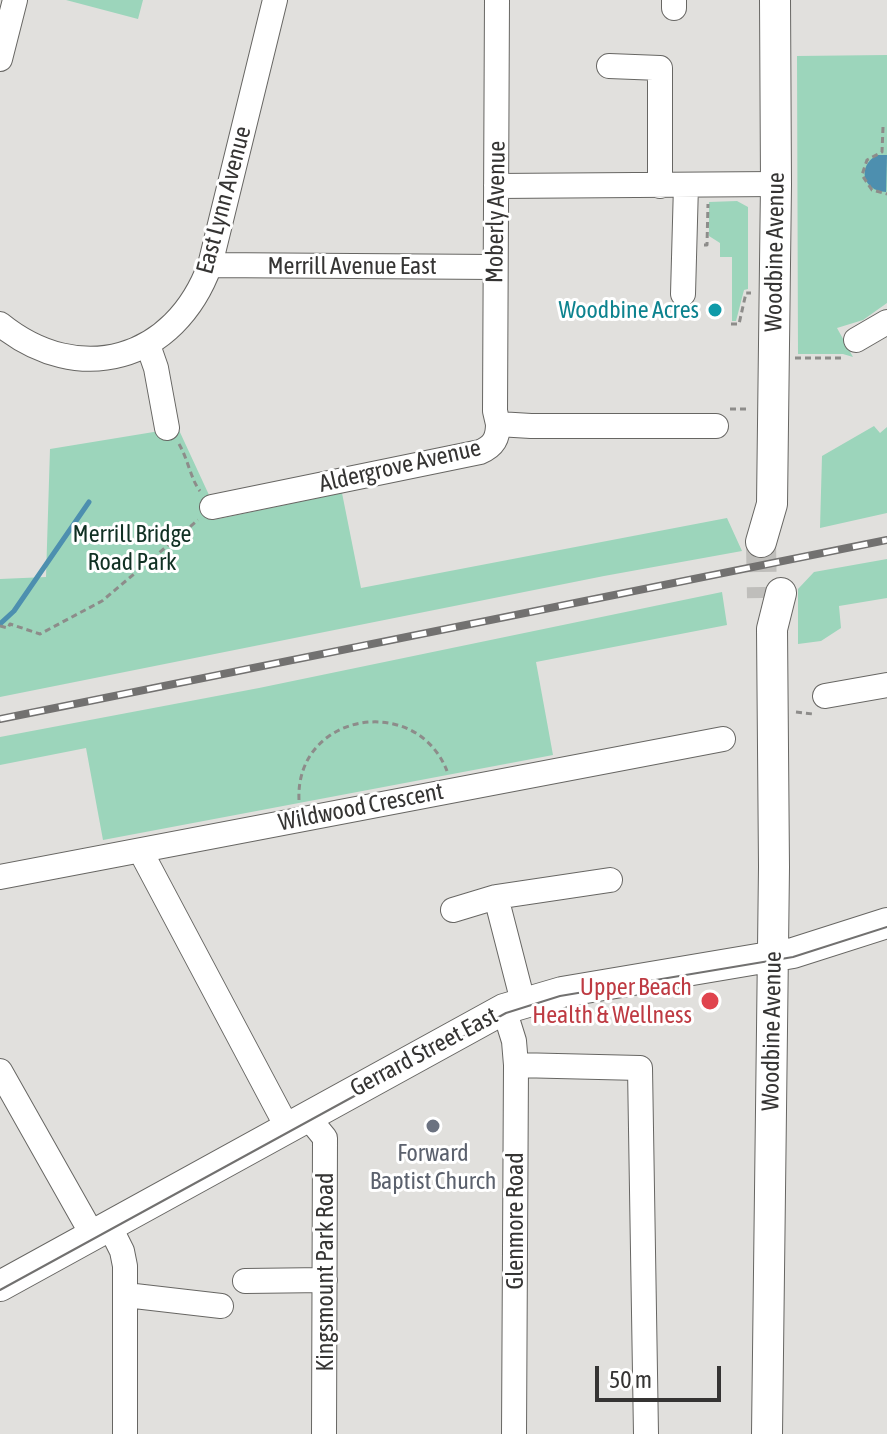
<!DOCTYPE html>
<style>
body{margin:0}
#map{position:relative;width:887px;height:1434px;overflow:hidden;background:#e1e0dd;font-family:"Asap Condensed",sans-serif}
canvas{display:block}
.scale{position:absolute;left:595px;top:1366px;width:126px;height:36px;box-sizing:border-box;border:4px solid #353433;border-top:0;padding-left:10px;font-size:24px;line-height:28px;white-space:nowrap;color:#353433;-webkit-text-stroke:6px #fff;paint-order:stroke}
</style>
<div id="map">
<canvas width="887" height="1434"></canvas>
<div class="scale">50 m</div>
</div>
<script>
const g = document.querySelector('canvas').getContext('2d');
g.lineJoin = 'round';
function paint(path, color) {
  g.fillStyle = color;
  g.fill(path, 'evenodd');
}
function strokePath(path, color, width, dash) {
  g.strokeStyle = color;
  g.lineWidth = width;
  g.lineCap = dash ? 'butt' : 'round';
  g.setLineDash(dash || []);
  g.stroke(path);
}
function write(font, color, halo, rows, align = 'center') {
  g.font = font + ' "Asap Condensed",sans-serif';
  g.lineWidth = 6;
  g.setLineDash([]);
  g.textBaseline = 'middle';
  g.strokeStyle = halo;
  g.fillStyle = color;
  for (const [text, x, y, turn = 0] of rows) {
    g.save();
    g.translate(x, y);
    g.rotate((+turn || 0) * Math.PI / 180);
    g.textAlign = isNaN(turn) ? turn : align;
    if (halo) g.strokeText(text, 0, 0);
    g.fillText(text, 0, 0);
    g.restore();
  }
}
const green = new Path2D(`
 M66 0H143L138 19Z
 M887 55V303L863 320 837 328 853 357 843 354H798L797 56Z
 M737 201 748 207V289L744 290 736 321H732V257H720V243L709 236V202Z
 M874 426 880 433 887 427V513L820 528 822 456Z
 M178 428 209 495 213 520 342 493 361 588 727 518 742 551 604 576 0 697V579L46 577 50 449Z
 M887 559V598L839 606 841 628 821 641 798 644V589L814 572Z
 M722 592 727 625 536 662 553 755 103 840 86 748 0 765V737L259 688Z`);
const water = new Path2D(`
 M877 155H887L886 192C862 191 857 166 877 155Z`);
const stream = new Path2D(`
 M0 624 14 611 89 502`);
const majorTunnel = new Path2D(`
 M761 542 762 598`);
const path = new Path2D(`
 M883 127 882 152 867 160 862 175 872 190 887 194
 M704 245H707L708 204
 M731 324H739L746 293H751
 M795 358H844
 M730 409H750
 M179 444C188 459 191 480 200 491
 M0 626 8 628 10 624 40 634 102 601 198 520
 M796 712 813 714
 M299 800C295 713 416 692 447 771`);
const minor = new Path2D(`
 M497 0 495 411 498 424
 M674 0V8
 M0 59 15 0
 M609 66 660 68V186
 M496 186 776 184
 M210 265 495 267
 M683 294 686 185
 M0 324C79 388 175 361 210 265L275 0
 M856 340 887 322
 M148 345 156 368 167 428
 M212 507 480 452C494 446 498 438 498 424L531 426H716
 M825 696 887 685
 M141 852 287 1127
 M0 877 723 739
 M496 897 523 1002
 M453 910 496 897 610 880
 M504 1009 514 1041 516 1065 514 1434
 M516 1065 640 1068 646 1434
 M0 1071 92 1234
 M307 1116 325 1138 324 1434
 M109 1225 122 1251 125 1266V1434
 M245 1281 325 1280
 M126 1295 221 1306`);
const major = new Path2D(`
 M761 542 772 504 776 184 775 0
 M0 1286 504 1009 562 992 793 953 887 923
 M767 1434 774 867 772 629 781 593`);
const tram = new Path2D(`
 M0 1290 506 1013 560 996 793 957 887 927`);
const rail = new Path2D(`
 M0 719 887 540`);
const markers = [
 [715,310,8,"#0f9aa8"],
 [710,1001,10,"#e0444e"],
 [433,1126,8,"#6b7280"]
];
const streetNames = [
 ["East Lynn Avenue",224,200,-75],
 ["Moberly Avenue",496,212,-89],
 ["Woodbine Avenue",775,252,-89],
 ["Merrill Avenue East",352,266],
 ["Aldergrove Avenue",400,466,-13],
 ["Wildwood Crescent",361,807,-11],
 ["Woodbine Avenue",772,1031,-89],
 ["Gerrard Street East",424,1052,-28],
 ["Glenmore Road",515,1221,-90],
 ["Kingsmount Park Road",325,1272,-90]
];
const cultureNames = [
 ["Woodbine Acres",699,310]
];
const parkNames = [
 ["Merrill Bridge",132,534],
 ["Road Park",132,562]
];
const healthNames = [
 ["Upper Beach",692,987],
 ["Health & Wellness",692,1015]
];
const worshipNames = [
 ["Forward",433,1153],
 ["Baptist Church",433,1181]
];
paint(green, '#9cd5bb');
paint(water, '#4d8faf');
strokePath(stream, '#4d8faf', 5);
strokePath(majorTunnel, '#bfbebb', 30, [30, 15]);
strokePath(minor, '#676663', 26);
strokePath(major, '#676663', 32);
strokePath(path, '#8d8c8a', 3, [6, 4]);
strokePath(minor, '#fff', 24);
strokePath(major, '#fff', 30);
strokePath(tram, '#727170', 2);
strokePath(rail, '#727170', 8);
strokePath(rail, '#fff', 5, [15]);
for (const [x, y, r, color] of markers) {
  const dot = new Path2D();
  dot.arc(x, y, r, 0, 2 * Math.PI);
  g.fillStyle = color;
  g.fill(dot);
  strokePath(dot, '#fff', 3);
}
write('24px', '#353433', '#fff', streetNames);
write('24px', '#0d838f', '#fff', cultureNames, 'right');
write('24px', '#103023', '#fff', parkNames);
write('24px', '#be3a42', '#fff', healthNames, 'right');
write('24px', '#5b616d', '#fff', worshipNames);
</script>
